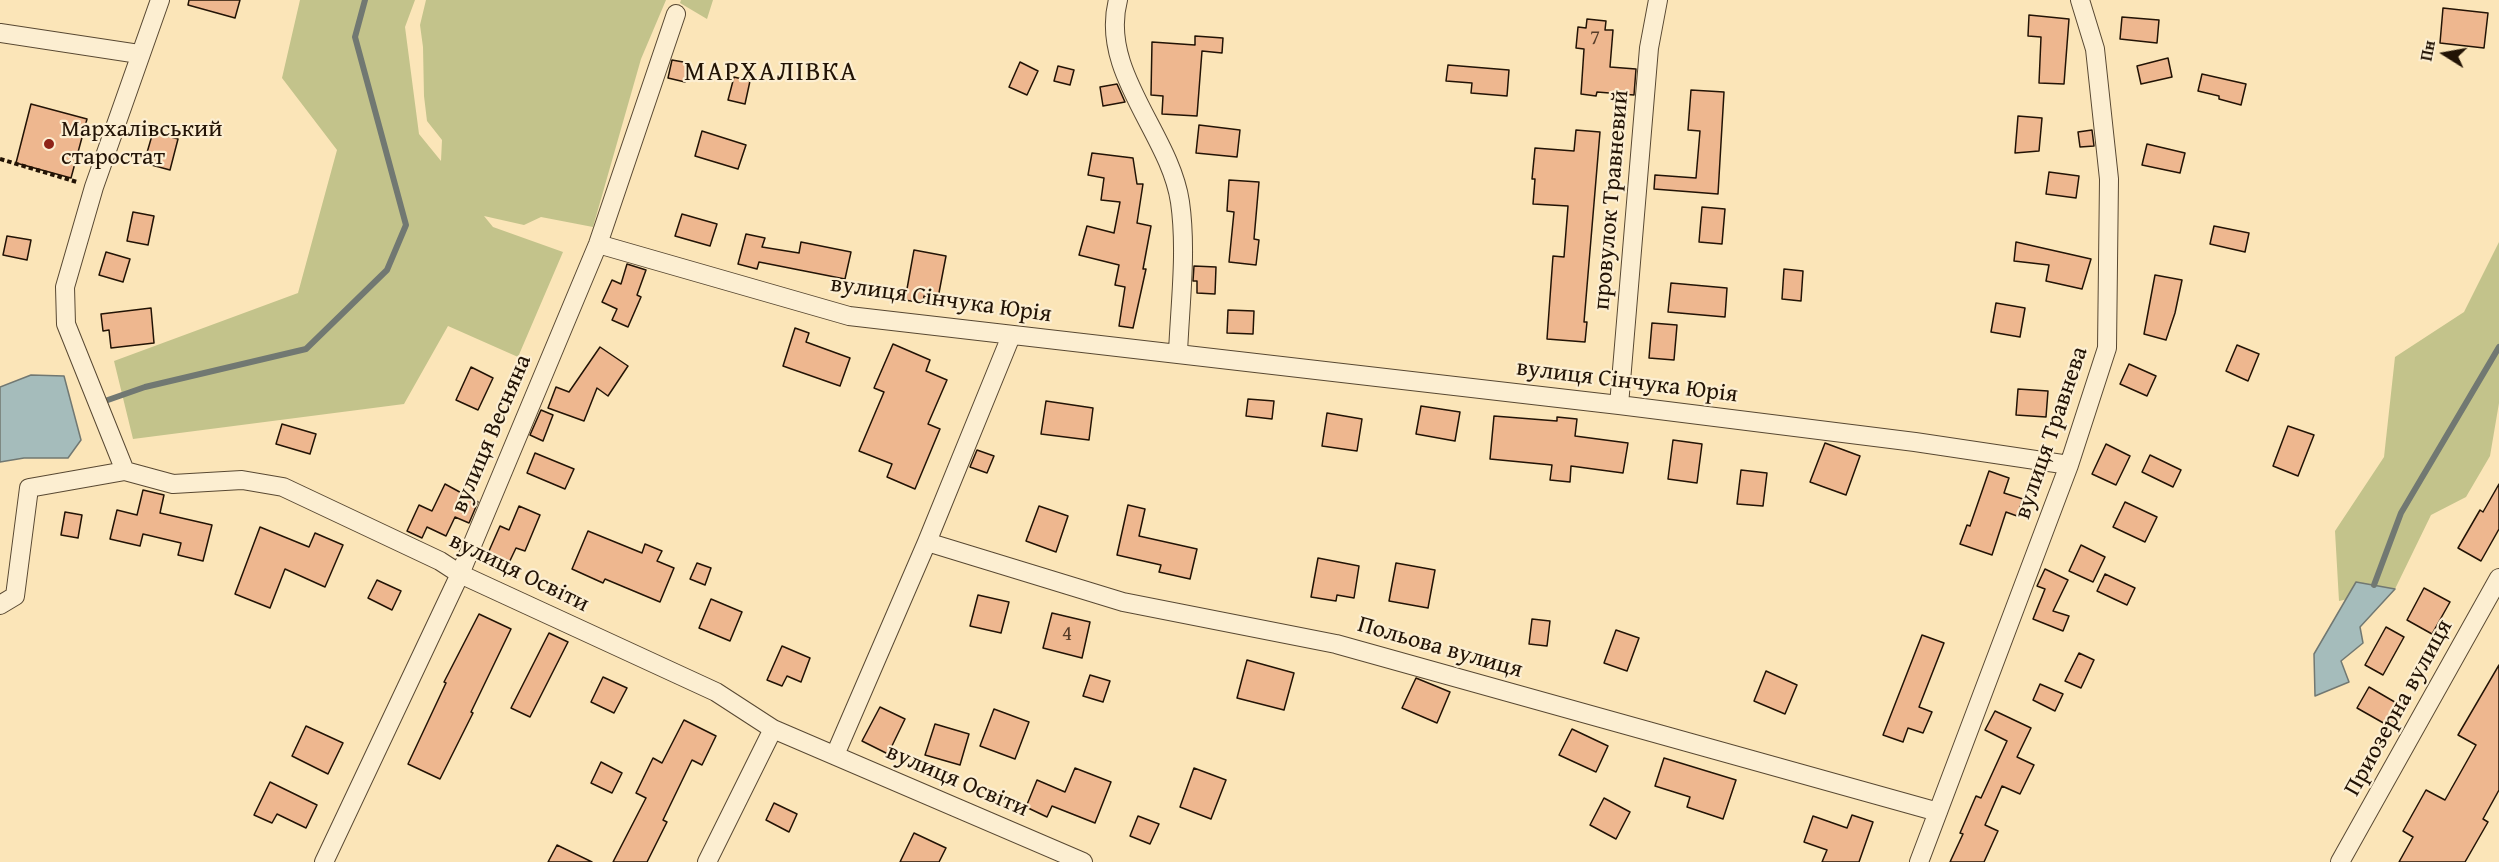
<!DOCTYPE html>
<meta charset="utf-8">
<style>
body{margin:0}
#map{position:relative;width:2499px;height:862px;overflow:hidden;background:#fbe5b8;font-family:"Gentium Book Plus",serif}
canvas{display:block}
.north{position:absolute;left:2415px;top:24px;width:60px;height:60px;-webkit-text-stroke:4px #fceed1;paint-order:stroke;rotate:281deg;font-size:16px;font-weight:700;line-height:24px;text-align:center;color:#221305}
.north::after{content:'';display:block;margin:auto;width:21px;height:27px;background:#221305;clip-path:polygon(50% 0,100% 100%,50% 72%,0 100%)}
</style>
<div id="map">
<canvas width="2499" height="862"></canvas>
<div class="north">Пн</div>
</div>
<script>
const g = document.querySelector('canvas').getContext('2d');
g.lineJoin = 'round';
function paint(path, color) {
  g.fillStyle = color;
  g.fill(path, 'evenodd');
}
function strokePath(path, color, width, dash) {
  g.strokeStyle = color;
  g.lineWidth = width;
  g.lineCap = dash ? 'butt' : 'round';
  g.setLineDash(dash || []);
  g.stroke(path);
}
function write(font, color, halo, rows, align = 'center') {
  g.font = font + ' "Gentium Book Plus",serif';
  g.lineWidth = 4.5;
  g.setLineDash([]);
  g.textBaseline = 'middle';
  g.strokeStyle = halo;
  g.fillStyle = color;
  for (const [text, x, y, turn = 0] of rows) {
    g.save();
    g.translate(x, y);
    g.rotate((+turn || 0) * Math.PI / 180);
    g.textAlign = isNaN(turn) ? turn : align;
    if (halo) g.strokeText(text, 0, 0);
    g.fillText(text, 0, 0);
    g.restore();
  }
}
const green = new Path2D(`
 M300 0H415L405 27 419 134 441 161 442 140 427 121 424 96 423 47 420 25 426 0H666L641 59 593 227 541 217 524 225 484 216 493 227 563 252 518 357 448 326 404 404 133 439 114 361 298 293 337 150 282 78Z
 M681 0H713L707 19 680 3Z
 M2499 242V403L2490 456 2466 497 2431 515 2395 589 2339 601 2335 531 2384 457 2395 357 2464 312Z`);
const water = new Path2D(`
 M31 375 64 376 81 440 68 458H24L0 462V387Z
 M2356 582 2395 589 2360 627 2363 643 2341 661 2349 682 2315 696 2314 654Z`);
const stream = new Path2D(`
 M105 401 145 387 306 349 387 270 406 225 355 37 365 0
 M2374 585 2401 513 2499 347`);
const building = new Path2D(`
 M189 0H240L235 18 188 5Z
 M2443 8 2488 13 2484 48 2440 43Z
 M2029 15 2069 19 2064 84 2039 83 2041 37 2028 36Z
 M2122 17 2159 20 2157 43 2120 39Z
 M1587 19 1606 21 1605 30H1613L1610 67 1636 69 1634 95 1597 92 1596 96 1581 94 1584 49 1576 48 1578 27 1586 28Z
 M1195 36 1223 38 1222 53 1202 51 1197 116 1162 114 1163 96 1151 95 1152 42 1195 45Z
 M2168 58 2172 77 2141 84 2137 66Z
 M672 60 689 63 685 82 668 78Z
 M1020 62 1038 71 1027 95 1009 87Z
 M1448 65 1509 70 1507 96 1471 93 1472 83 1446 81Z
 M1058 66 1074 70 1070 85 1054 81Z
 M2202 74 2246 84 2241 105 2219 99V96L2198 91Z
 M734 77 750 81 745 104 728 100Z
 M1117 84 1125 102 1103 106 1100 87Z
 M1691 90 1724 92 1718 194 1654 189 1655 175 1696 178 1700 131 1688 130Z
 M31 104 87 119 71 178 16 163Z
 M2018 116 2042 118 2039 151 2015 153Z
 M1199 125 1240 130 1237 157 1196 153Z
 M1576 130 1600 132 1584 322H1587L1585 342 1547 339 1553 256 1564 257 1568 206 1533 204 1535 179H1532L1535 148 1574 151Z
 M2092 130 2094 146 2080 147 2078 132Z
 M702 131 746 145 738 169 695 156Z
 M153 132 178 139 170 170 144 163Z
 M2147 144 2185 153 2180 173 2142 165Z
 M1092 153 1133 158 1137 184H1143L1137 223 1151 226 1143 269H1146L1133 328 1119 326 1125 287 1115 285 1119 265 1079 255 1087 226 1114 233 1120 202 1101 200 1104 178 1088 175Z
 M2049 172 2079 176 2076 198 2046 194Z
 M1229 180 1259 182 1254 239 1259 240 1256 265 1229 262 1234 212 1227 211Z
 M1702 207 1725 209 1722 244 1699 242Z
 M133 212 154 216 148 245 127 241Z
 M682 214 717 224 710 246 675 236Z
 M2214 226 2249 233 2245 252 2210 244Z
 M746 234 765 238 762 247 799 253 801 242 851 252 845 279 759 262 757 269 738 264Z
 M7 236 31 240 27 260 3 255Z
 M2016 242 2091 259 2082 289 2046 281 2049 265 2014 261Z
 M914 250 946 256 938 298 924 296 923 303 905 300Z
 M106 252 130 259 123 282 99 275Z
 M627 264 646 270 637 295 641 297 628 327 612 320 617 309 602 302 612 280 621 284Z
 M1194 266 1216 267 1215 294 1197 293V281H1193Z
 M1784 269 1803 271 1801 301 1782 299Z
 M2155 275 2182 280 2175 313 2166 340 2144 334Z
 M1671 283 1727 288 1725 317 1668 312Z
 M1996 303 2025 308 2020 337 1991 332Z
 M151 308 154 343 111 348 109 330 103 331 101 314Z
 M1228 310 1254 311 1253 334 1227 333Z
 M1652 323 1677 325 1674 360 1649 358Z
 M795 328 809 333 806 342 850 358 840 386 783 366Z
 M893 344 930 360 926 371 947 380 928 424 940 429 915 489 887 477 892 464 859 451 884 392 874 388Z
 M2237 345 2259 354 2248 381 2226 371Z
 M600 347 628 366 608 396 597 388 584 421 548 408 556 387 569 392Z
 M2129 364 2156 376 2147 396 2120 384Z
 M471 367 493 378 478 410 456 400Z
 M2018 389 2048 391 2046 417 2016 415Z
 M1248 399 1274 401 1272 419 1246 416Z
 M1046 401 1093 408 1089 440 1041 434Z
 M1421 406 1460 412 1455 441 1416 434Z
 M541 410 553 415 543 441 530 435Z
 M1327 413 1362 419 1357 451 1322 446Z
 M1494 416 1557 421V417L1577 419 1575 436 1628 443 1623 473 1571 466 1570 482 1550 480 1552 465 1490 459Z
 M282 424 316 434 310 454 276 444Z
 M2288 426 2314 435 2298 476 2273 466Z
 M1673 440 1702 444 1697 483 1668 479Z
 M1825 443 1860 456 1846 495 1810 482Z
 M2106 444 2130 456 2116 485 2092 474Z
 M977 450 994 456 987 473 970 467Z
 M535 453 574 469 565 489 527 473Z
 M2150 455 2181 470 2173 487 2142 472Z
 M1741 470 1767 473 1763 506 1737 504Z
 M1989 471 2009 478 2004 493 2023 499 2017 516 2006 512 1992 555 1960 544 1967 525 1970 526Z
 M445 484 478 502 469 523 455 517 446 536 427 527 422 538 407 531 419 505 432 511Z
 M2499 484V529L2481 561 2458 548 2480 510 2483 512Z
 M143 490 164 495 160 513 212 525 203 561 178 555 181 543 143 534 140 546 110 539 117 510 137 515Z
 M2125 502 2157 517 2145 542 2113 527Z
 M1128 505 1145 509 1139 536 1197 549 1190 579 1159 572 1161 565 1117 555Z
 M519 506 540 515 525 551 516 548 506 569 485 560 500 526 509 530Z
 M1039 506 1068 516 1056 552 1026 541Z
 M65 512 82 515 78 538 61 535Z
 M260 527 309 547 315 533 343 545 325 587 285 569 270 608 235 594Z
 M588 531 642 553 645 544 662 551 657 561 674 568 660 602 605 579 603 583 572 569Z
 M2081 545 2105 557 2093 582 2069 571Z
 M1318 558 1359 566 1354 598 1337 595 1336 601 1311 597Z
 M697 563 711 568 705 585 690 579Z
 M1396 563 1435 570 1428 608 1389 601Z
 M2045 569 2068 580 2053 611 2069 616 2063 631 2033 619 2045 589 2037 586Z
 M2105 574 2135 588 2127 605 2097 591Z
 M377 580 401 591 392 610 368 598Z
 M2424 588 2450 602 2432 634 2407 620Z
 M978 595 1009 602 1001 633 970 626Z
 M711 599 742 612 730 641 699 628Z
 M1052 613 1090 622 1082 658 1043 648Z
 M479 614 511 629 471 712 473 713 440 779 408 764 446 683 444 682Z
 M1532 619 1550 621 1547 646 1529 644Z
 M2386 627 2404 637 2383 675 2365 665Z
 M1616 630 1639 638 1627 671 1604 663Z
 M549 633 568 642 530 717 511 708Z
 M1922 635 1944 643 1919 707 1932 712 1923 733 1908 728 1903 742 1883 735Z
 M782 646 810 658 801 682 787 676 782 686 767 680Z
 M2079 653 2094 660 2081 688 2065 681Z
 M1247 660 1294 673 1284 710 1237 698Z
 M2499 665V790L2483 819 2488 822 2465 862H2399L2413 837 2403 831 2426 790 2445 800 2476 745 2458 735Z
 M1766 671 1797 685 1785 714 1754 701Z
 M1090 675 1110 681 1103 702 1083 696Z
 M603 677 627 688 614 713 591 702Z
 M1416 678 1450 692 1437 723 1402 708Z
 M2040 684 2063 694 2055 711 2033 700Z
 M2369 687 2405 708 2394 729 2357 708Z
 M880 707 905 719 888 754 862 741Z
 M994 709 1029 722 1015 759 980 746Z
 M1995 711 2031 728 2017 757 2034 765 2020 794 2002 786 1985 825 1998 831 1984 862H1950L1963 834 1960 833 1976 796 1981 798 2007 741 1985 730Z
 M684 720 716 736 702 765 692 760 663 820 667 822 647 862H613L646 798 636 793 653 758 662 763Z
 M935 724 969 734 960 765 925 755Z
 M306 726 343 743 328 774 292 756Z
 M1572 729 1608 746 1596 772 1559 755Z
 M1664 758 1736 780 1723 819 1687 807 1690 797 1655 786Z
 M601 762 622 773 612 793 591 783Z
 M1075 768 1111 782 1095 823 1052 806 1047 817 1026 807 1037 780 1065 792Z
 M1194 768 1226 780 1211 819 1180 807Z
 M270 782 317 805 306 828 277 814 272 823 254 815Z
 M1604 798 1630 812 1616 839 1590 825Z
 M774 803 797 814 789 832 766 820Z
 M1852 815 1873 822 1859 862H1822L1827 850 1804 842 1813 816 1847 828Z
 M1138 816 1159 824 1150 844 1130 836Z
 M914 833 946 848 939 862H900Z
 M557 845 592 862H548Z`);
const path = new Path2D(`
 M0 159 77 182`);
const minor = new Path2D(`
 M1118 0C1099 72 1170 134 1180 202 1187 251 1180 304 1178 353
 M0 33 139 54
 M598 244 849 316 1619 405 1915 442 2069 465
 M1619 405 1649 48 1658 0
 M125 471 66 324 65 287 94 187 160 0
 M927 542 1123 602 1336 644 1938 812
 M0 605 15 596 29 488 125 471 173 484 242 480 283 487 440 561 460 574 716 692 773 729 1083 862
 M835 755 927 542 1011 336
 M324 862 460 574 598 244 676 14
 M707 862 773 729
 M1919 862 2069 465 2107 348 2109 179 2095 49 2080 0
 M2340 862 2499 578`);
const markers = [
 [49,144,6,"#8f2418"]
];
const numberNames = [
 ["7",1595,39],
 ["4",1067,635]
];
const poiNames = [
 ["Мархалівський",61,130],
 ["старостат",61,158]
];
const streetNames = [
 ["провулок Травневий",1612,200,-85],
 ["вулиця Сінчука Юрія",941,300,8],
 ["вулиця Сінчука Юрія",1627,382,7],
 ["вулиця Травнева",2052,433,-71],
 ["вулиця Весняна",492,434,-67],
 ["вулиця Освіти",519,573,26],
 ["Польова вулиця",1440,648,16],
 ["Приозерна вулиця",2399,708,-61],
 ["вулиця Освіти",957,781,23]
];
const quarterNames = [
 ["МАРХАЛІВКА",771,73]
];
paint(green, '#c3c38b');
paint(water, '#a5bcbb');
strokePath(water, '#717872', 1.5);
strokePath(stream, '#717872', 6);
paint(building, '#eeb78f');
strokePath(building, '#221305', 1.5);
strokePath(minor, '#584832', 20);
strokePath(path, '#221305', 4, [4.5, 3]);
strokePath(minor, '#fceed1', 18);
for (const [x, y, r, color] of markers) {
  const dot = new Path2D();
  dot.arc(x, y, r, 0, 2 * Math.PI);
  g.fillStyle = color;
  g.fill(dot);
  strokePath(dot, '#fceed1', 2);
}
write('21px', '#553c28', null, numberNames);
write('24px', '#221305', '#fceed1', poiNames, 'left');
write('24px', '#221305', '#fceed1', streetNames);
g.letterSpacing = '1.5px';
write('27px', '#221305', '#fceed1', quarterNames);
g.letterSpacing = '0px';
</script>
